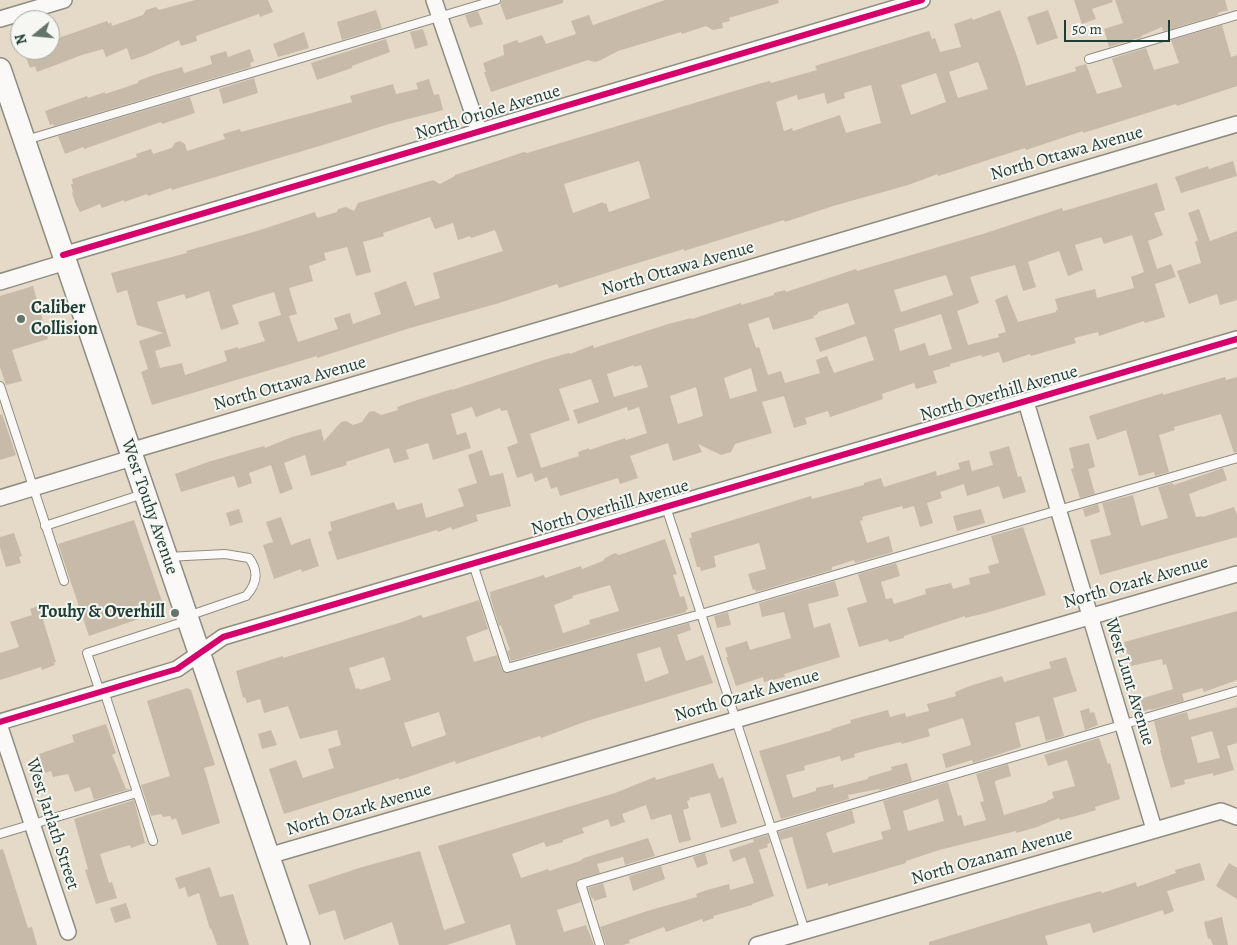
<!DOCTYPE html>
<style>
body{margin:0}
#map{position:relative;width:1237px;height:945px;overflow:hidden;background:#e5d9c8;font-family:Alegreya,serif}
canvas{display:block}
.north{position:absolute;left:10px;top:10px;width:50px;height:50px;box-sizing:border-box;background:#f6f6f2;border:1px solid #a0aca6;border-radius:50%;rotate:253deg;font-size:14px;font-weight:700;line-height:20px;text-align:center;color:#1f3d34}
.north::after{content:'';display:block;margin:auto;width:18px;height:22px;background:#647468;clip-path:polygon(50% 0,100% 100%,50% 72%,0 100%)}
.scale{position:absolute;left:1064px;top:20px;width:106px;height:22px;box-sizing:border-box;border:2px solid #1f3d34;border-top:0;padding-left:6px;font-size:15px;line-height:18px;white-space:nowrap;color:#1f3d34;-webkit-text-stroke:4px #f6f6f2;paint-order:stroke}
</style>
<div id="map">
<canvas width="1237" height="945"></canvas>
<div class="north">N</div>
<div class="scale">50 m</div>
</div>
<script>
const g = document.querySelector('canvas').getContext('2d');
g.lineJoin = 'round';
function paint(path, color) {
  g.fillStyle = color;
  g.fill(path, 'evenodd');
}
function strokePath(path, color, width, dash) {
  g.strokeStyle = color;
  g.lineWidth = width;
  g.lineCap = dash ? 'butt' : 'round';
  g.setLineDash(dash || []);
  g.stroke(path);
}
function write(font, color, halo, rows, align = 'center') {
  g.font = font + ' Alegreya,serif';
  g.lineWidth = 4;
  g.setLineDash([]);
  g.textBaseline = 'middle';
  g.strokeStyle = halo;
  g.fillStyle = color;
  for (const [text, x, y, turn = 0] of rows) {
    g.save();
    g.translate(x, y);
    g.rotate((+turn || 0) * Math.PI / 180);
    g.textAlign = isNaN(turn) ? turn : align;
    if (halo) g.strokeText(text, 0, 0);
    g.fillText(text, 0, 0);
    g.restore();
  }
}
const building = new Path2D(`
 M195 0H268L273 12 260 17 259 14 196 36 197 41 181 46 179 40 146 55 131 60 127 48 106 57 103 49 82 55 37 72 35 66 30 68 23 50H50V41L107 21 109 24 111 22 112 26 143 15 146 10 156 7 159 10Z
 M502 0H563V3L506 20 500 3Z
 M665 0H778L779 3 729 18 730 21 722 23 723 28 713 30 706 26 682 34 681 32 618 51 599 61 595 62 588 60 491 92 484 72H486L483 63 504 55 503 45 517 40 519 43 542 35 546 44 576 34 571 21 589 15 593 25Z
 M1074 0H1112L1113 2 1092 9 1096 19 1082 24Z
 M1115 0H1225L1228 10 1218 13V15L1168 30 1163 31 1162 27 1141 36 1142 37 1109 47 1104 29 1123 23Z
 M376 10 382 28 342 40 337 22Z
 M1000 10 1019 62 1026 86 1076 71 1075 67 1086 64 1097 94 1122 87 1112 59 1113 58 1146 48 1154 70 1179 63 1171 40 1222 25 1231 57 1237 55V86L1177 106 1176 104 1083 133V131L1026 150 1025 148 954 171 938 176V174L908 185 833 206 785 222 784 220 684 251V249L631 265 559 288 557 284 496 304 410 328 317 358V356L152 405 141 372 148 369 139 341 163 333 137 325 127 290 117 293 111 273 187 253 186 251 257 231 315 212 317 218 337 212 338 209 346 207 354 211 358 203 433 180 440 184 455 176V175L524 152 527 153 758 84 770 81 771 83 817 70 815 66 929 31 932 39 935 38 940 52 961 47 954 24 972 18 973 20ZM978 62 988 89 958 98 949 72ZM936 73 946 102 911 115 901 85ZM871 85 881 123 846 133 840 115 793 131 792 128 784 131 776 102 797 95 798 100 824 93 827 104 845 98 844 93ZM639 161 650 198 609 212 606 203 604 204 603 202 573 213 564 184ZM430 217 435 229 453 223 458 240 470 236 471 238 495 230 503 251 433 273 440 298 415 306 406 281 374 293 381 314 353 324 350 313 334 318 338 329 298 342 289 316 297 314 289 288 313 281 309 266 326 260 324 253 347 247 356 276 371 272 363 242 384 236 383 233ZM209 291 221 330 239 324 232 305 274 292 281 315 258 322 265 341 238 349V347L224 351 227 361 185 375 182 363 160 368 155 351 171 346 157 302 184 294 186 299Z
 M1048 10 1058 38 1037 45 1027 17Z
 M478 11 483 24 470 28 465 15Z
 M423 29 428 45 415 49 410 32Z
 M304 32 309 48 278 57 273 44Z
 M386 39 390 52 352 66V68L317 80 311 63Z
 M250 49 254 61 250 63 251 67 54 126 53 124 50 125 45 111 87 96 88 98 105 92V94L138 83V81L154 75 182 67 184 73 212 64 210 56 226 51 228 57Z
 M254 78 258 93 223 104 219 89Z
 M429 79 434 95 439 94 443 110 389 124 326 144 172 190 171 188 148 196 147 194 124 202V200L102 208 100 204 80 212 76 205 72 193 73 192 71 184H73L72 179 137 157 136 154 151 149 153 154 172 148 175 143 180 141 185 144 187 151 225 139 223 134 240 129 241 132 352 102 350 96 371 90 393 84 396 94 418 89 416 83Z
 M190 97 195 113 162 124 161 122 84 149 83 147 65 154 58 136Z
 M1233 161 1237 176 1181 193 1175 177 1208 166 1209 169Z
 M1157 183 1165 210 1154 213 1163 235 1148 241 1157 269 1171 264 1176 277 1155 284 1165 317 1145 323 1144 321 1099 336 1098 332 1074 338 1076 343 1031 356 1030 354 1003 363 999 352 982 357 981 355 950 364V366L933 371 937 383 916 389 914 383 882 394 883 399 857 408 830 417 828 411 805 418 807 424 794 428 784 396 762 402 772 433 735 444 731 452 721 455 698 444 702 452 673 461 668 443 630 456 638 478 620 484 618 478 560 496 557 487 551 489 547 477 535 482 532 473 517 478 507 447 518 443 507 410 501 411 500 408 476 417 472 407 451 414 457 435 466 432 471 448 433 460 428 443 406 450 409 459 394 463 389 448 346 462 347 465 311 476 305 455 284 463 293 489 280 494 271 465 249 473 252 483 238 488 234 476 181 492 175 474 208 462 264 446 265 448 292 437 321 429 324 441 341 422 346 421 353 425 362 422 369 412 374 411 381 415 398 410 397 407 414 401 452 389V390L547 359 569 353 570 354 593 345 594 348 668 324 691 318 692 319 741 303V305L774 295V293L785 290 786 292 856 269 857 271 986 233 1062 208 1063 211 1074 208ZM1132 235 1144 272 1131 277 1134 288 1097 298 1095 289 1055 299 1058 310H1056V312L1018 322 1007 295 995 300 1006 332 998 334 999 337 968 345 957 311 979 303 970 277 1015 265 1023 291 1036 287 1028 262 1059 251 1068 276 1083 270 1075 245 1101 237 1104 244ZM946 275 953 295 901 312 894 290ZM848 303 855 324 815 338 820 352 866 336 874 360 834 373 827 356 816 360 820 373 785 383 781 371 768 375 759 347 756 348 748 324 769 317 773 330 814 318 813 316 818 314V312ZM941 314 952 349 929 356 925 343 900 351 894 329ZM634 365V367L641 365 648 387 614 397 607 374ZM751 368 757 391 730 399 724 378ZM591 379 599 402 573 410 578 424 627 407 628 411 639 407 647 433 626 440 625 438 589 450V448L578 452 579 456 541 468 530 434 570 420 559 389ZM696 387 703 416 678 424 670 396Z
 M1199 209 1210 241 1237 231V300L1220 305 1217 294 1189 304 1177 271 1201 263 1195 242 1198 240 1188 213Z
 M33 286 48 339 12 350 22 381 6 385 0 367V296Z
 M1225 377 1226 380 1237 377V452L1234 453 1221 414 1174 427 1175 430 1159 435 1169 472 1155 476 1154 472 1139 476 1126 430 1097 440 1089 416 1163 393V395Z
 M2 414 16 455 0 460V415Z
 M1089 443 1095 467 1088 469 1095 494 1080 498 1071 469 1074 468 1069 448Z
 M1009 446 1018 477 1021 476 1026 492 1003 499 999 486 967 496 964 484 940 492 942 498 927 503 933 523 920 527 914 506 903 509 902 506 862 517 863 520 860 521 867 543 889 536 893 552 855 563 854 560 832 567V570L756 592 755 589 753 590 748 574 766 569 759 543 714 556 716 567 701 571 700 567H697L689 538H692L691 533 811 496 812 499 864 485V483L881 478 884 487 936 471 937 476 960 469 958 463 969 460 972 471 993 465 989 452Z
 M482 450 490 476 503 473 511 506 476 515 478 521 452 530 451 527 438 532 437 530 337 560 328 532 332 530 330 522 394 502 397 510 422 503 426 518 464 506 458 489 477 483 468 455Z
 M1223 468 1227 480 1189 494 1196 517 1202 516 1203 517 1234 507 1237 515V537L1100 575 1090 540 1111 535 1102 503 1133 495 1141 526 1168 518 1158 487 1172 483 1174 485Z
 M1098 504 1100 512 1085 517 1083 509Z
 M239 509 243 522 230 526 226 513Z
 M981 509 985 523 957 531 953 516Z
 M281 517 291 545 310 538 319 566 302 572 301 569 274 579 263 545 273 542 266 522Z
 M134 520 165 610 89 636 58 544Z
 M1023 527 1046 595 986 613 965 618V616L904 636V638L889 642 888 639 859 647 847 608 867 602 858 574 896 563 900 576 881 582 886 599 892 598 894 604 926 594 925 589 951 583 953 589 970 584 969 578 990 573 988 566 999 563 991 536Z
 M14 533 22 556 19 557 21 563 6 567 0 547V537Z
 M665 539 677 574 673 575 680 597 684 596 688 609 686 610V612L511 661 507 651 510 650 501 625 499 626 490 596H491L490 592 544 575 545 578 581 566 582 569 603 561 605 558 615 553 619 555ZM610 585 619 611 589 620 590 624 563 633 554 605 573 598 572 596Z
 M835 581 839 596 808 604 814 628 830 623 840 657 784 674 785 677 764 682 763 677 736 686 726 657H728L725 648 747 641 750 650 791 638 784 612 762 617 759 603Z
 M479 600 488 629 466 637 474 662 497 655 502 670 505 673 689 623 691 630 677 635 686 661 703 655 713 683 587 721 541 738 540 736 456 764 455 761 399 780V778L284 814 269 769 296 760 303 778 334 768 328 749 341 745 337 730 300 739 288 706 264 713 260 699 247 703 245 697 243 698 236 671 283 656V658L402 622 421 615 423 618ZM660 647 669 673 645 682 637 654ZM384 657 391 680 360 690 359 688 356 689 349 668ZM439 712 446 735 412 747 404 723Z
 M43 604 48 618 43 620 56 662H54L55 665 42 670 41 667 0 680V653L19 647 10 622 32 615 30 609Z
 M1237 611V680L1204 692 1202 688 1182 694 1184 701 1151 710 1150 709 1141 712 1137 700 1173 689 1166 664 1163 665 1162 659 1131 666 1124 642Z
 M728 612 731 625 717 628 714 616Z
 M1066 657 1077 691 1053 698 1064 736 1046 741 1039 716 1015 723 1021 747 973 763 972 760 946 768 942 754 971 745 963 718 928 729 930 736 902 744 901 742 880 747 854 754 855 757 841 761 840 756 804 766 805 770 786 775 793 798 816 791V788L833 784 834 788 868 779V777L892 770 891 767 907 763 912 781 880 790 879 789 848 795 849 799 781 819 759 751 832 730 831 729 851 723 850 720 888 710 890 717 905 713 906 717 929 711 927 704 956 696 955 692 970 686 1002 676 1004 682 1051 668 1049 662Z
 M187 688 191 690 215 765 204 768 220 823 182 835 176 818 172 820 170 816 163 817 161 814 151 816 141 785 170 776 147 701Z
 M1237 707V743L1227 746 1234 770 1213 776V773L1184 780 1185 784 1171 788 1160 750H1161L1154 721 1187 712 1189 720ZM1212 731 1220 758 1198 763 1191 737Z
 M1089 708 1090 713 1094 712 1098 725 1085 730 1080 711Z
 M106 724 116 753 112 755 126 789H130L94 800 90 787 75 792 68 774 53 777 51 771 45 773 39 754 74 742 72 735Z
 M271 730 277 745 262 749 258 734Z
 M1099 738 1108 764 1110 763 1120 799 1095 807 1096 810 1083 814 1060 820 1059 818 1037 827 1016 833V831L939 850 906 861V863L828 886V883L807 889 792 837 781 840 778 832 852 810 855 823 826 833 833 853 883 839 881 832 891 829 883 801 948 782 958 816 961 815 964 826 986 820 980 802 984 801 976 774 1008 764 1011 776 995 781V783L1004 815 1047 802V801L1054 798 1052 792 1075 786 1067 760 1048 766 1044 755ZM938 799 944 821 908 831 903 811Z
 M713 763 719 779 723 777 737 823 721 828 710 793 689 798 690 800 687 801 689 808 683 810 691 840 679 843 671 814 651 820 646 805 622 814 625 822 611 827 608 819 582 828 584 833 563 840V842L546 847 544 842 512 854 521 878 548 869 549 871 580 861 584 858 648 838 655 856 625 865 623 857 597 864 600 873 579 879 576 882 581 902 557 910 564 932 586 925 594 945H516L510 924 447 945H399L392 922 344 940 335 910 319 915 308 885 359 868 420 851 444 930 465 923 438 846 615 793 655 777 656 780Z
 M134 800 145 843 131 848 130 845 100 854 109 883 112 882 117 898 96 904 85 870 88 869 74 819Z
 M768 835 770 843 767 844 768 847 759 850 774 896 752 904V905L713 916 714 918 703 922 702 919 691 923 666 932 664 927 629 940 630 943 623 945H606L600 927 647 911 697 897 696 894 707 890 729 884 730 890 754 883 745 857 733 862 729 850 754 842 753 839Z
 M3 849 28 928 32 927 37 945H0V850Z
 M705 853 708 864 697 868 693 857Z
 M1200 863 1205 880 1167 891 1174 911 1164 915 1163 910 1093 933 1090 923 1045 936 1048 945H929V942L1040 908 1101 891 1102 893 1136 882 1137 887 1176 873 1175 870Z
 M1229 863 1237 868V899L1216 886Z
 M661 866 665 879 633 891 629 876Z
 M210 867 220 897 233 894 249 945H217L211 928 210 929 199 893 188 897 185 887 179 889 175 878Z
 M603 883 607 897 594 901V898L592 899 588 888Z
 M126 903 131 918 115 923 110 908Z
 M1222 917 1228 945H1213L1210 938 1208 939 1204 922Z`);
const service = new Path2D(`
 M1089 59 1237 15
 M26 140 496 0
 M0 386 64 581
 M666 507 805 931
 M45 526 143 494
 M167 557 225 554 249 558C259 571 257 584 246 596L188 616
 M473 564 507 668 701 614 1237 458
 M104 691 153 841
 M100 692 87 653 186 621
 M0 834 137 793
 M600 945 581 884 1237 691`);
const minor = new Path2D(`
 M434 0 479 131
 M0 19 64 0
 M63 255 922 0
 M0 282 66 262
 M1026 402 1154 829
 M130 451 1237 124
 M0 498 132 458
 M0 722 177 669 223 637 1237 339
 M0 727 68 932
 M268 856 1237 574
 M757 945 1221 811 1237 817`);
const secondary = new Path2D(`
 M0 69 299 945`);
const cycleway = new Path2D(`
 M63 255 922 0
 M0 722 177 669 223 637 1237 339`);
const markers = [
 [21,319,5,"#647468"],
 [175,613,5,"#647468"]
];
const streetNames = [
 ["North Oriole Avenue",488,113,-17],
 ["North Ottawa Avenue",1067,154,-16],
 ["North Ottawa Avenue",678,269,-16],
 ["North Ottawa Avenue",290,384,-16],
 ["North Overhill Avenue",999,394,-16],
 ["West Touhy Avenue",149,507,71],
 ["North Overhill Avenue",610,508,-16],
 ["North Ozark Avenue",1136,583,-16],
 ["West Lunt Avenue",1129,682,73],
 ["North Ozark Avenue",747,696,-16],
 ["North Ozark Avenue",359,810,-16],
 ["West Jarlath Street",52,824,72],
 ["North Ozanam Avenue",992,857,-16]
];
const poiNames = [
 ["Caliber",31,309],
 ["Collision",31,330],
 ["Touhy & Overhill",165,613,"right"]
];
paint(building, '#c7baa8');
strokePath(service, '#8e8d82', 10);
strokePath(minor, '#8e8d82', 18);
strokePath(secondary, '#8e8d82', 24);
strokePath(service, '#fbf9f7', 8);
strokePath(minor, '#fbf9f7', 15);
strokePath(secondary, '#fbf9f7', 21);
strokePath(cycleway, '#d6006c', 6);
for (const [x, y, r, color] of markers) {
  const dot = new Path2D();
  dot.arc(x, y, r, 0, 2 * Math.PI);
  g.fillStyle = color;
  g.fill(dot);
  strokePath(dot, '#f6f6f2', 2);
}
write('18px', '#1f3d34', '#f6f6f2', streetNames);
write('bold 18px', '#1f3d34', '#f6f6f2', poiNames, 'left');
</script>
